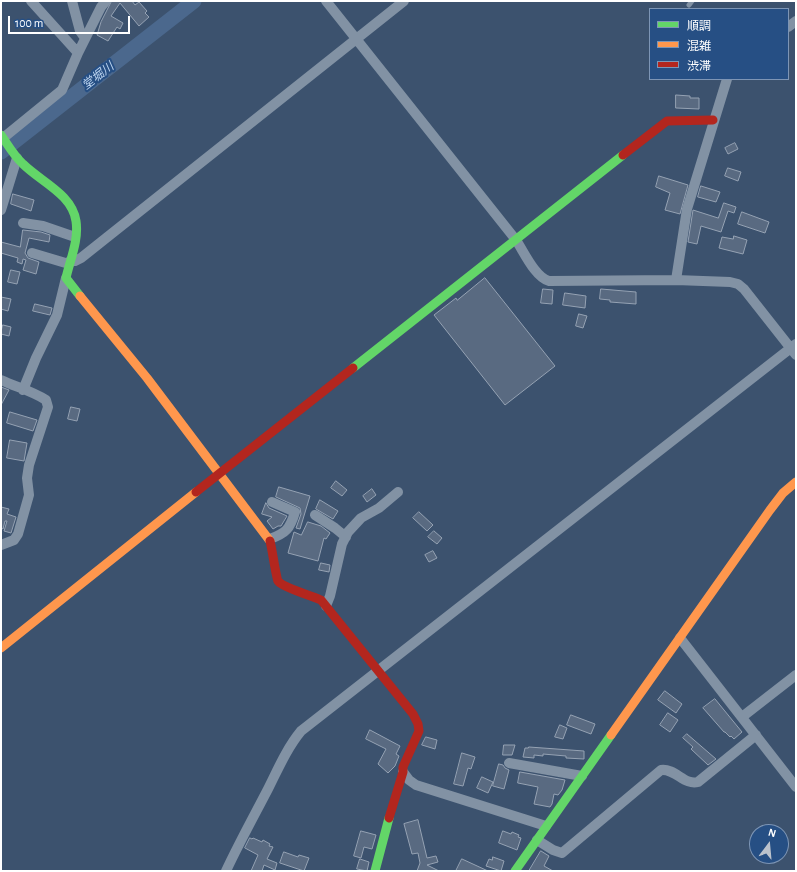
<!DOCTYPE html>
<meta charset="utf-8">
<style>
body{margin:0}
#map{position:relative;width:797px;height:872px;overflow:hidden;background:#3c526e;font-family:"Alegreya Sans","Noto Sans JP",sans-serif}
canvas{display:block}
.frame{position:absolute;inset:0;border:2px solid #fff;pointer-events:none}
.legend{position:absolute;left:649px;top:8px;width:140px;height:72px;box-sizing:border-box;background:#264f84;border:1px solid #7d95b5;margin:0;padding:5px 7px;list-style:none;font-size:12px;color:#fff}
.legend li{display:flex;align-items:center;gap:8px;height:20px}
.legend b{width:20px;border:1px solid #7d95b5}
.north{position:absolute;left:749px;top:824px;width:40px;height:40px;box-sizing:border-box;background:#264f84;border:1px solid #7d95b5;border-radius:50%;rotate:16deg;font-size:11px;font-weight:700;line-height:16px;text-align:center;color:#fff}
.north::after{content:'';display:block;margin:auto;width:14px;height:18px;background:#bbc2cc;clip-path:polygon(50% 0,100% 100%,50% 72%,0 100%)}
.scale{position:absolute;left:8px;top:16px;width:122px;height:18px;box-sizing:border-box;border:2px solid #fff;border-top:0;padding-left:5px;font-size:12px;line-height:14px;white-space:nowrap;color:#fff;-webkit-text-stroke:3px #264f84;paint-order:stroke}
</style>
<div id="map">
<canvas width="797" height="872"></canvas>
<div class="frame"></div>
<ul class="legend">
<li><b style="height:5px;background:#63d668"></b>順調</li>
<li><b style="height:5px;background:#ff974d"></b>混雑</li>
<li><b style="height:5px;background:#b3261e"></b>渋滞</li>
</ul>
<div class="north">N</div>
<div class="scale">100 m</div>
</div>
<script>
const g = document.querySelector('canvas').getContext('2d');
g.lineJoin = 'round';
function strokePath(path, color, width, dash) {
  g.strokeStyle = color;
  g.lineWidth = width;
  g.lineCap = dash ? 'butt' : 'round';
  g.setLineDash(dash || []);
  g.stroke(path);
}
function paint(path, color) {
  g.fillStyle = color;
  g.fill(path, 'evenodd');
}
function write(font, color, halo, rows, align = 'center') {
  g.font = font + ' "Alegreya Sans","Noto Sans JP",sans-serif';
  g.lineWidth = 4;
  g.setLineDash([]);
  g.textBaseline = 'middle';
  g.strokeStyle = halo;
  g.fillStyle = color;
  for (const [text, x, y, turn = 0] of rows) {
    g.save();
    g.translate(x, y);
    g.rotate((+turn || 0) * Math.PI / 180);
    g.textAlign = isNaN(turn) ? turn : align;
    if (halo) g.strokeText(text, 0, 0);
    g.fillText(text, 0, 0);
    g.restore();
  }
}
const river = new Path2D(`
 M1 152 194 1`);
const building = new Path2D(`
 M112 1H132L135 5 139 2 147 11 145 13 149 17 139 26 120 3 111 16 123 23 120 29 117 27 108 41 97 35 101 22Z
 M676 95 690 96V98H699V109L676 108Z
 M735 143 738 149 728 154 725 148Z
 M728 168 741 172 738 181 725 176Z
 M659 176 688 185 680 214 665 210 670 193 656 187Z
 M701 186 720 192 716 202 698 197Z
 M13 194 34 200 31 211 11 204Z
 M724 203 736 207 734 213 728 211 721 232 701 226 697 244 688 242 693 210 718 218Z
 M742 212 769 222 765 233 738 224Z
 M23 230 41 232 50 235 49 242 29 238 25 253 28 258 39 262 36 274 23 270 26 260 23 259 22 264 17 262 18 258 1 253V242L20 247Z
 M734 236 747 240 743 254 719 248 722 237 733 239Z
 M11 270 20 272 17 284 8 282Z
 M485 278 555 366 505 405 434 315 456 298 457 300Z
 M543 289 553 290 552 304 541 303Z
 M601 289 636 292V304L610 302V300L600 299Z
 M565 293 586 296 585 308 563 305Z
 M1 297 11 299 8 311 1 309Z
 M35 304 52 308 50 315 33 311Z
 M579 314 587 316 583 328 576 326Z
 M3 325 11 327 9 336 1 334Z
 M1 387 9 390 1 405Z
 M71 407 80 409 77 421 68 419Z
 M10 412 37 420 33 431 7 423Z
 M10 440 27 443 24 461 7 458Z
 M336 481 347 490 342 496 331 488Z
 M279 487 310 496 300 529 296 528 301 514 300 508 276 497Z
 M372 489 376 495 367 502 363 496Z
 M320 500 338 511 333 519 316 509Z
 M266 503 269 508 287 516 281 526H278L273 529 267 521 272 517 262 514Z
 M1 507 9 509 7 514 16 517 11 533 4 531 7 521H5L3 529 1 528Z
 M419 512 433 525 427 531 413 518Z
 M308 522 321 526 330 533 326 539 324 538 318 561 288 553 294 532 301 535Z
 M434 531 442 538 437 544 428 537Z
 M433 551 437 558 429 562 425 555Z
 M321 563 330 565 329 572 319 570Z
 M665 691 682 704 676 713 658 700Z
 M715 699 742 732 734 739 731 736 730 737 725 732H724L703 708Z
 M668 713 678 720 670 732 660 725Z
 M571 715 595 724 591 734 567 725Z
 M560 725 567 728 563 739 555 737Z
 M370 730 400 746 396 754 399 756 395 766 388 773 378 764 386 749 366 739Z
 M687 734 716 759 708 765 691 749 693 747 683 738Z
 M426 737 437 740 435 749 422 745Z
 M504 745H515L512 755H503Z
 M529 747 584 751V759L566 758V756L543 754V756L534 755V758L523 757 525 748H528Z
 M462 753 475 757 471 769 468 768 463 786 454 784Z
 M499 764 503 765 505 768 509 770 504 789 493 786Z
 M520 772 565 780 562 790 558 795 554 794 552 804 550 807 534 804 538 787 518 783Z
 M482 777 493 782 488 793 477 788Z
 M418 820 427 858 436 856 438 862 427 865 439 871H417L420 863 418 853 412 854 404 824Z
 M361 831 376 835 372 849 364 847 361 858 354 856Z
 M503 831 511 834 512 832 519 835 518 837 521 838 517 850 499 843Z
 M250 838 252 839 253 838 262 842 263 840 270 844 269 846 273 847 267 859 277 863 275 870 264 865 262 871H251L258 855 245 848Z
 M541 851 549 856 544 866 553 871H529Z
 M284 852 298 857 299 855 309 858 304 871 280 863Z
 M493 857 504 861 501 871 486 866 489 859 492 860Z
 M360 859 369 862 367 871 357 869Z
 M462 859 488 871H456Z`);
const lane = new Path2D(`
 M689 5 692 1`);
const street = new Path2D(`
 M31 1 78 53
 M72 1 80 31 85 38
 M326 1 516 240C524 252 535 277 549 281L676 280 730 282 738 284 744 289 796 355
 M788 27 796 21
 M3 138 62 90 78 53 101 7 106 1
 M1 210 17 158
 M23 223 43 226 75 237
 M32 253 69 264
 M70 261H75L81 258 404 1
 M676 280 687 209 727 79
 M1 380C16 387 32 391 46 400L48 407 29 465 27 478 29 495 18 534 14 540 1 545
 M23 390 36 358 57 315 66 278
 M315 515 335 528 346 537
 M270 539C286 533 290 529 295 512L272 502
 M326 606 330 596 342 544 348 532 361 518 379 508 398 492
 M680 638 796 787
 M742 717 796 675
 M509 763 582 776
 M403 772 409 780 416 785 546 826
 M537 840 553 850 562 853 661 770C675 768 685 786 698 782L756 735
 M226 871C239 843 254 816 268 789 278 769 287 748 301 731L796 344`);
const fast = new Path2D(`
 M1 135C8 145 14 156 23 164 41 182 72 194 76 221 79 240 70 260 66 278L80 296
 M353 368 623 155
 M375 871 389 818
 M515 871 611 735`);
const slow = new Path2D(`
 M80 296 147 378 270 541
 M1 648 196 492
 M611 735 770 510 783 493 796 482`);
const jam = new Path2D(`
 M623 155 667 121 713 120
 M196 492 353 368
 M270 541C272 548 276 577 278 581 282 587 312 596 321 600L413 714 418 724 419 731 403 767V772L389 818`);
const waterNames = [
 ["堂堀川",98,76,-38]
];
strokePath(river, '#4b688d', 15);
paint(building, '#596a81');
strokePath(building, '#95a2b3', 1);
strokePath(lane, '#8292a4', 5);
strokePath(street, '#8292a4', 10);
strokePath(fast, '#63d668', 9);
strokePath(slow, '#ff974d', 9);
strokePath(jam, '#b3261e', 9);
write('italic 12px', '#bbd3ef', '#264f84', waterNames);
</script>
